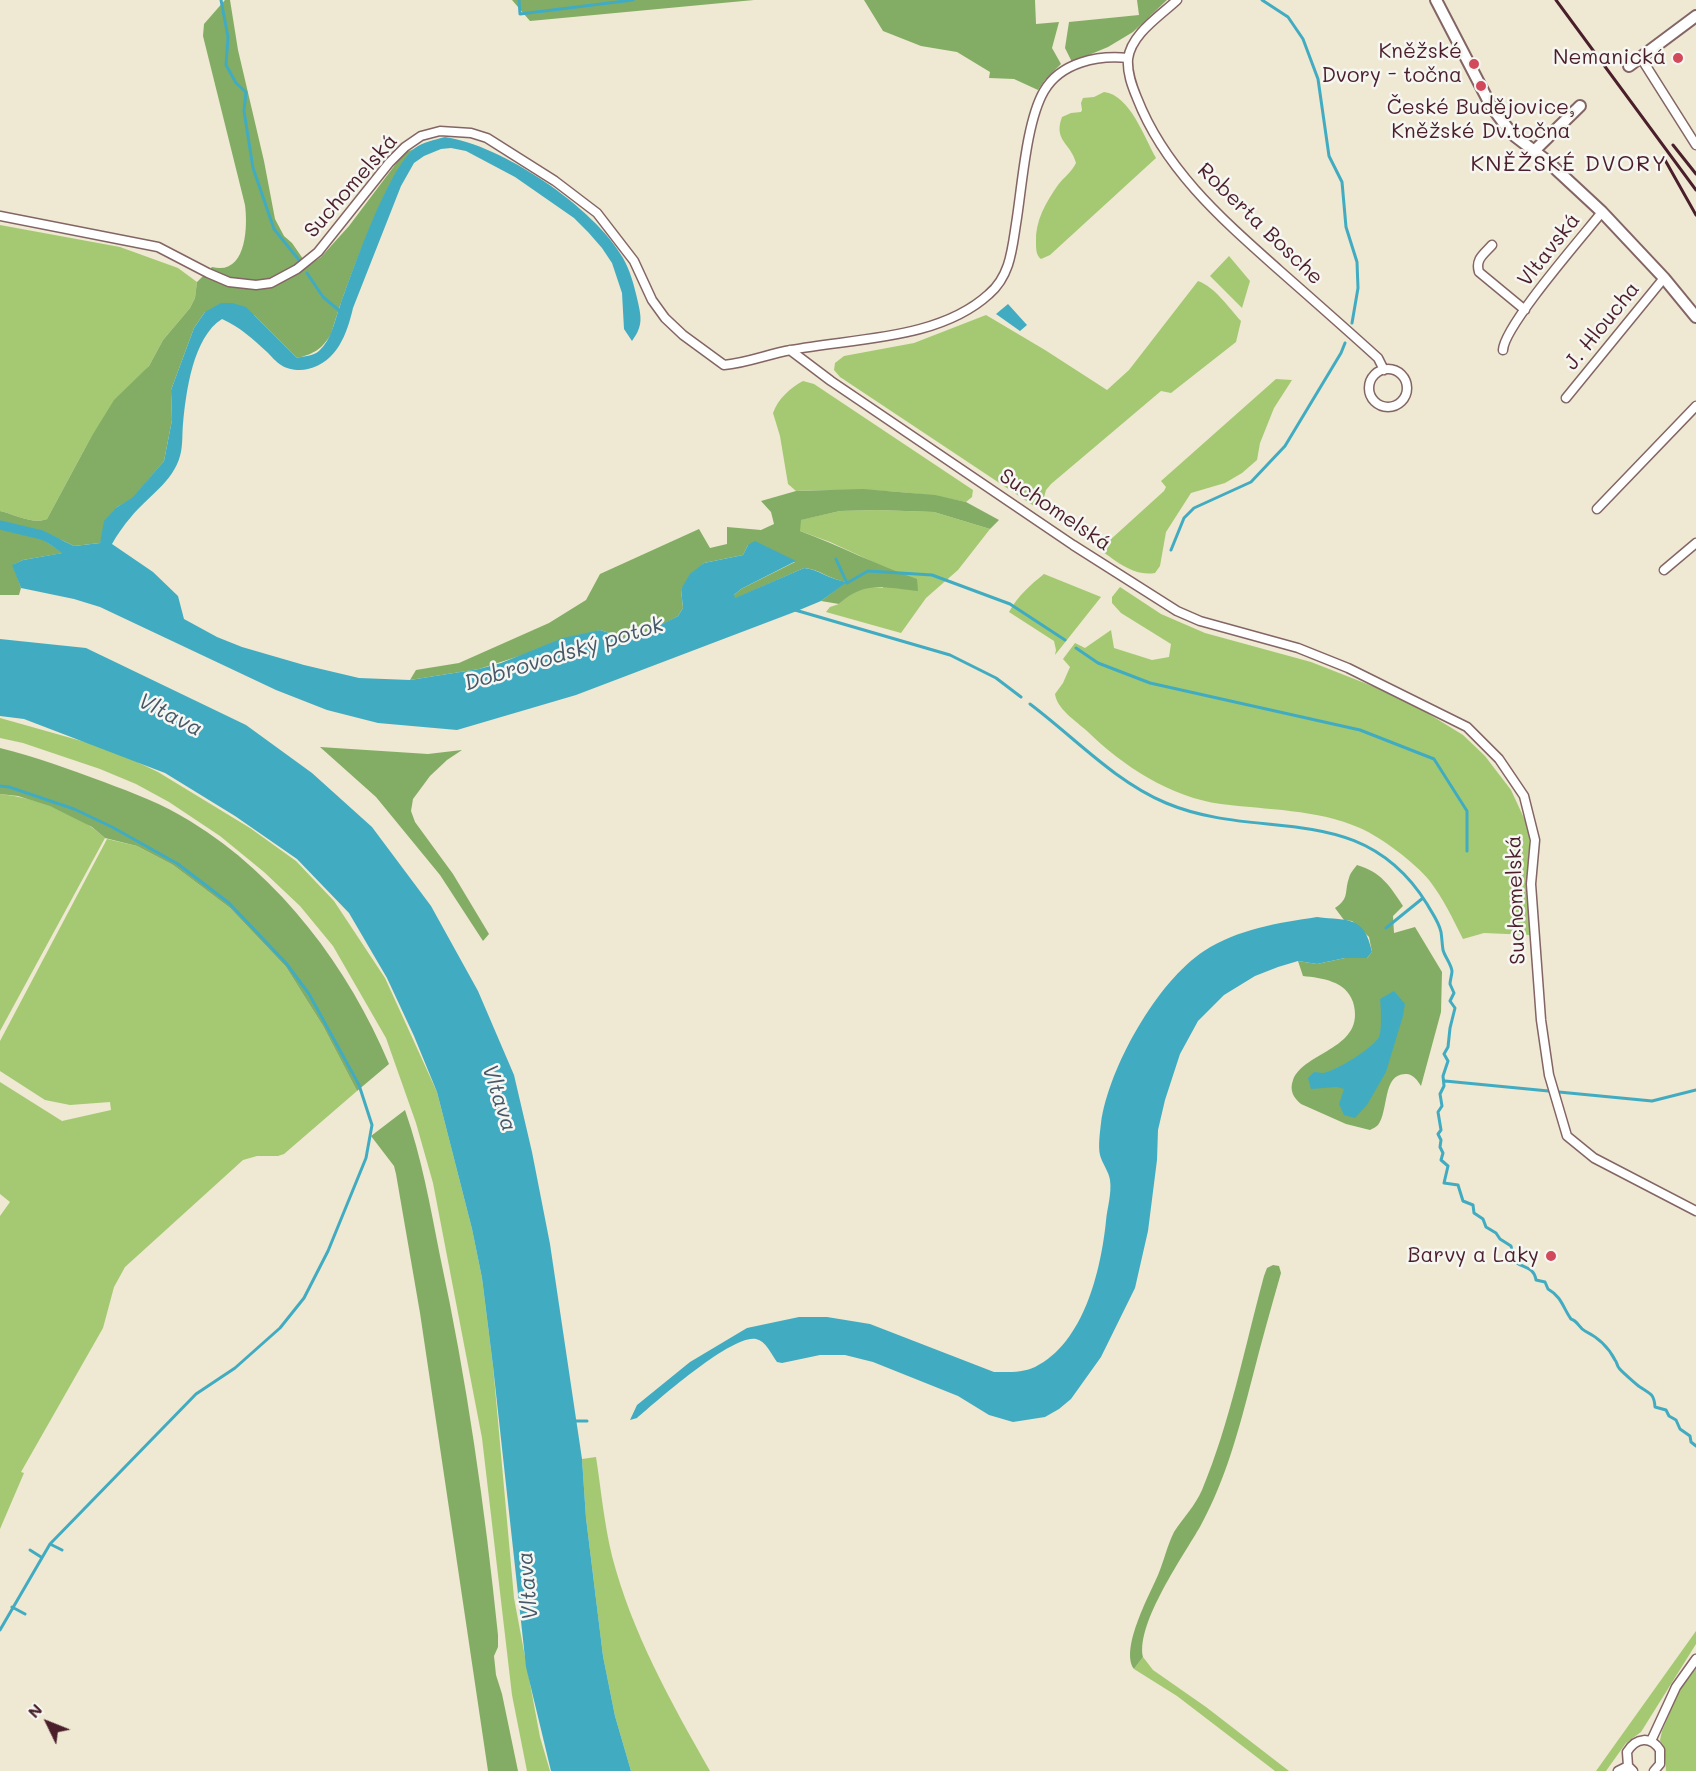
<!DOCTYPE html>
<meta charset="utf-8">
<style>
body{margin:0}
#map{position:relative;width:1696px;height:1771px;overflow:hidden;background:#efe8d2;font-family:Mali,sans-serif}
canvas{display:block}
.north{position:absolute;left:18px;top:1693px;width:60px;height:60px;-webkit-text-stroke:4px #f6f6f2;paint-order:stroke;rotate:313deg;font-size:16px;font-weight:700;line-height:24px;text-align:center;color:#4a1f2b}
.north::after{content:'';display:block;margin:auto;width:21px;height:27px;background:#4a1f2b;clip-path:polygon(50% 0,100% 100%,50% 72%,0 100%)}
</style>
<div id="map">
<canvas width="1696" height="1771"></canvas>
<div class="north">N</div>
</div>
<script>
const g = document.querySelector('canvas').getContext('2d');
g.lineJoin = 'round';
function paint(path, color) {
  g.fillStyle = color;
  g.fill(path, 'evenodd');
}
function strokePath(path, color, width, dash) {
  g.strokeStyle = color;
  g.lineWidth = width;
  g.lineCap = dash ? 'butt' : 'round';
  g.setLineDash(dash || []);
  g.stroke(path);
}
function write(font, color, halo, rows, align = 'center') {
  g.font = font + ' Mali,sans-serif';
  g.lineWidth = 5;
  g.setLineDash([]);
  g.textBaseline = 'middle';
  g.strokeStyle = halo;
  g.fillStyle = color;
  for (const [text, x, y, turn = 0] of rows) {
    g.save();
    g.translate(x, y);
    g.rotate((+turn || 0) * Math.PI / 180);
    g.textAlign = isNaN(turn) ? turn : align;
    if (halo) g.strokeText(text, 0, 0);
    g.fillText(text, 0, 0);
    g.restore();
  }
}
const green = new Path2D(`
 M1104 92C1130 95 1144 137 1156 158L1050 255 1041 259C1036 255 1036 249 1036 242 1035 221 1046 202 1058 185 1064 177 1071 173 1076 163 1071 143 1053 141 1062 117L1071 113 1081 112 1082 110 1081 103 1083 98 1094 97Z
 M0 225 120 247 178 268 197 282 195 298 190 308 163 340 149 366 90 439 47 519C33 525 14 514 0 511Z
 M1229 256 1250 281 1242 308 1210 276Z
 M1198 281C1215 287 1229 308 1241 321L1236 342 1171 393 1161 391 1051 484 1046 490 1043 501 1034 506 840 377 834 370 835 363 844 356 914 343 986 315 1045 350 1107 390 1129 370Z
 M1276 379 1292 380 1274 408 1260 443 1257 460 1242 473 1225 483 1191 493 1166 532 1160 566 1155 573C1132 577 1112 558 1094 545L1110 540 1164 491 1166 487 1161 481Z
 M803 381 814 384 973 490 972 497 966 502C906 489 856 489 796 491L788 484 780 436 773 413C778 399 790 388 803 381Z
 M877 510 934 512 990 529 958 570 926 598 901 633 826 612 830 607 839 604 850 593 869 587 883 588 882 566 830 542 800 531V520L840 511Z
 M1044 574 1101 597 1055 655 1056 650 1054 641 1009 612C1018 596 1030 585 1044 574Z
 M1120 587 1161 614 1205 633 1311 662 1380 689 1424 711 1463 735 1485 756 1511 790 1530 831 1527 884 1530 935 1484 933 1463 939C1453 919 1443 898 1429 880 1414 862 1382 838 1360 828 1317 809 1267 810 1221 804 1170 797 1123 766 1087 731 1076 721 1057 709 1055 694L1063 683 1070 667 1063 659 1075 643 1085 648 1111 630 1114 648 1152 660 1169 657 1171 644 1121 613 1112 603V597Z
 M0 718 110 749 158 772 250 828 296 861 334 901 385 978 437 1092 472 1229 482 1278 493 1366 514 1598 540 1737 550 1771H527L512 1695 482 1438 433 1183 416 1123 386 1038 333 946 300 906 264 872 220 836 169 802 136 784 100 769 23 743 0 738Z
 M0 794C37 798 78 813 105 838L0 1031Z
 M107 839 137 846 173 865 230 908 286 967 323 1026 357 1091 284 1154 278 1156H257L243 1160 125 1267 114 1287 103 1328 21 1472 24 1473 0 1529V1216L10 1202 0 1194V1082L62 1121 111 1110 110 1102 70 1105 45 1100 0 1071V1041Z
 M596 1457C601 1489 604 1523 612 1556 632 1633 671 1702 710 1771H631L615 1716 603 1656 586 1518 582 1459Z
 M1696 1631V1644L1641 1732 1626 1743 1606 1771H1596Z
 M1143 1657 1153 1670 1206 1707 1289 1771H1275L1177 1696 1134 1669Z
 M1696 1666V1771H1666L1665 1756 1660 1740 1662 1731 1679 1691Z`);
const forest = new Path2D(`
 M225 0H230L238 50 264 161 275 219 284 236 292 243 308 266 321 257 349 226 404 153 414 149C394 170 383 198 371 225 356 261 342 297 331 334 322 349 314 354 297 358L254 315 205 312 194 328 171 390 172 420 164 461 132 499 117 507 100 543 74 546 51 535 45 541 63 553 23 560 13 565 21 588 19 595H0V511C14 514 33 525 47 519L90 439 114 400 149 366 163 340 190 308 195 298 197 282 212 267C246 276 248 228 245 205L203 36 204 24Z
 M512 0H754L530 21Z
 M864 0H1035L1036 24 1059 22 1052 48 1061 64 1044 81 1038 90 1014 79 989 78 990 72 957 52 921 46 883 31Z
 M1137 0H1167L1133 32 1108 47 1072 62 1065 48 1069 22 1139 15Z
 M863 489 935 495 966 502 999 520 990 529 934 512 877 510 840 511 801 520 800 531C840 546 877 565 917 579L918 591C886 588 864 580 839 604L821 601 846 582C831 580 819 569 804 568L734 599V595L741 589 795 562 748 545 743 555 704 563 681 589 683 608 678 616 656 628 628 639 600 630 479 669 410 680 416 670 459 663 549 623 586 600 600 574 699 529 710 548 727 544V527L761 530 774 524 771 512 761 501 796 491Z
 M320 747 428 754 462 750 447 760 430 776 413 799 411 811 415 822 453 874 489 934 483 941 440 875 376 797Z
 M0 748C36 757 69 769 104 782 133 793 163 804 190 821 280 876 349 968 389 1064L357 1091 323 1026 286 967 230 908 173 865 137 846 105 838 92 827 50 806 18 796 0 794Z
 M1357 865C1381 872 1390 886 1403 906L1393 916 1394 933 1415 927 1442 972 1441 1012 1421 1086C1417 1080 1414 1075 1407 1074 1382 1072 1389 1111 1378 1125 1376 1127 1372 1129 1370 1130L1346 1124 1301 1104C1294 1098 1289 1091 1293 1080 1304 1051 1367 1049 1353 1002 1346 981 1322 978 1303 976L1298 961 1317 964 1345 958H1367L1372 952 1369 937 1352 921 1344 920 1335 908C1350 898 1344 892 1349 878 1350 873 1354 869 1357 865Z
 M405 1110C422 1159 430 1205 440 1256 467 1381 485 1508 498 1635V1647L494 1656 496 1675 502 1694 518 1771H488L420 1313 396 1174 394 1166 371 1136Z
 M1273 1265 1279 1266 1281 1273C1271 1308 1261 1343 1252 1379 1239 1429 1226 1479 1201 1525 1184 1555 1136 1623 1143 1657L1134 1669C1120 1649 1149 1596 1158 1575 1164 1561 1167 1546 1174 1532 1183 1518 1195 1506 1202 1490 1230 1423 1245 1346 1264 1276L1267 1268Z`);
const water = new Path2D(`
 M445 137C502 145 595 208 623 258 630 270 634 285 637 298 641 316 644 325 632 341L624 329 622 293 612 263 602 248 588 232 574 218 515 177 466 151 451 148 441 149 424 156 414 163 401 186 353 308C347 334 337 362 308 369 300 371 288 370 281 365 276 362 271 356 267 352 253 339 240 327 222 319 193 337 186 392 183 424 182 434 183 446 180 456 173 482 147 497 131 517 124 525 117 535 112 544L153 572 178 596 184 619 217 637 242 647 304 665 359 678 410 680 479 669 501 663 563 638 600 630 628 639 645 633 678 616 683 608 681 589 690 574 704 563 743 555 748 545 755 541 796 561 741 589 734 595 735 598 804 568C818 569 830 580 847 582L821 601 797 611 576 695 457 730 378 723 327 710 276 690 100 607 74 599 21 588 12 565 23 560 62 553 45 541 51 535 74 546 100 543 104 521 117 507 132 498 164 461 172 420 171 390 194 328 205 312 221 303H232L246 307 297 358C304 356 313 356 319 351 332 339 334 322 340 306 352 272 388 168 415 148 423 142 434 140 445 137Z
 M1008 304 1027 325 1020 331 996 314Z
 M0 639 86 648 246 725 312 773 372 827 431 906 478 991 514 1075 532 1152 550 1244 582 1459 586 1518 603 1656 615 1716 631 1771H551L526 1667 493 1366 482 1278 472 1229 437 1092 414 1036 387 978 349 913 297 859 235 816 165 773 24 719 0 716Z
 M1317 917C1349 921 1364 915 1372 952L1367 958H1345L1317 964 1298 961 1278 967 1255 976 1224 995 1198 1021 1180 1054 1165 1100 1158 1130 1157 1160 1148 1231 1135 1288 1101 1357 1071 1399 1059 1409 1045 1417 1013 1422 989 1415 958 1396 873 1362 845 1355H820L782 1363 777 1362C771 1354 766 1341 756 1339 732 1334 657 1401 637 1418L630 1420 637 1405 690 1362 747 1328 799 1317H827L870 1324 994 1372C1008 1372 1022 1373 1035 1367 1084 1343 1101 1270 1106 1221 1107 1209 1112 1193 1110 1180 1109 1172 1102 1163 1100 1155 1098 1146 1100 1132 1101 1123 1109 1067 1157 982 1204 951 1238 929 1278 923 1317 917Z
 M1394 991 1405 1004 1403 1016 1386 1072 1367 1105 1355 1118 1344 1115 1339 1104 1344 1089 1337 1087 1311 1089 1308 1078 1314 1072C1317 1072 1320 1073 1323 1073 1336 1071 1373 1048 1379 1037 1382 1032 1381 1005 1380 999Z`);
const stream = new Path2D(`
 M221 0 228 37 226 65 236 83 246 92 244 111 253 168 274 229 299 260
 M519 0 520 14 633 0
 M1262 0 1288 17 1303 39 1318 79 1329 156 1342 182 1346 227 1357 262 1358 288 1352 323
 M307 273 323 297 341 312
 M1171 550 1184 518 1194 508 1251 482 1285 446 1341 353 1345 343
 M836 559 847 583 868 571 932 575 1010 604 1065 640
 M795 610 950 655 996 678 1021 697
 M1076 648 1098 663 1150 683 1360 730 1434 759 1467 811V851
 M1030 704C1074 737 1114 781 1166 803 1261 843 1361 798 1427 904 1432 913 1439 922 1441 932 1442 938 1442 944 1443 950 1445 957 1451 964 1452 971 1452 975 1450 980 1450 984L1454 993 1450 1001 1455 1008 1450 1028 1448 1047 1444 1054 1448 1061 1443 1076 1444 1086 1440 1094 1442 1106 1438 1112 1441 1130 1438 1134 1441 1140 1440 1147 1443 1153 1441 1160 1448 1166 1444 1183 1458 1185 1463 1201 1473 1205 1474 1213 1483 1219 1486 1227 1496 1233 1500 1239 1511 1246 1513 1255 1517 1258V1263C1524 1268 1534 1267 1536 1280L1545 1282 1548 1289C1562 1297 1563 1308 1571 1319 1578 1321 1579 1328 1585 1331 1597 1337 1608 1346 1615 1360 1617 1362 1617 1366 1619 1368 1620 1370 1638 1386 1640 1387 1650 1394 1654 1393 1655 1407L1666 1410 1669 1416 1676 1420 1680 1429 1690 1436 1691 1442 1696 1446
 M0 786 9 787 74 809 112 827 178 864 229 903 286 963 309 994 359 1085 372 1125 366 1158 328 1251 304 1298 280 1328 235 1368 196 1394 50 1544 0 1630
 M1386 928 1423 898
 M1445 1081 1652 1101 1696 1090
 M574 1421H587
 M50 1544 62 1550
 M30 1550 41 1557
 M12 1607 25 1614`);
const canal = new Path2D(`
 M0 525 42 535 58 543`);
const minor = new Path2D(`
 M1177 0C1160 16 1131 34 1128 59 1127 73 1132 86 1137 98 1165 170 1223 220 1279 270 1312 299 1345 328 1378 358L1384 370
 M1641 58 1696 145
 M0 216 158 247 208 273 229 282 256 285 271 283 297 269 318 252 389 163 405 147 421 136 440 131 471 133 487 138 555 181 597 213 634 261 652 300 665 318 683 335 724 365C747 363 768 354 791 350 854 338 939 340 989 294 1010 276 1012 250 1016 224 1022 188 1026 122 1044 91 1061 62 1098 55 1128 58
 M1492 245C1484 254 1475 259 1479 272L1525 310
 M790 350 831 381 1073 545 1177 611 1200 621 1298 648 1348 668 1467 727 1499 759 1524 796 1535 840 1531 884 1541 1020 1549 1075 1567 1136 1594 1158 1696 1211
 M1503 350C1504 326 1583 236 1602 212
 M1369 388a19 19 0 1 1 38 0a19 19 0 1 1-38 0Z
 M1566 398 1664 278
 M1597 509 1696 406
 M1664 570 1696 543
 M1651 1741 1676 1687 1696 1659
 M1618 1771 1628 1766
 M1633 1771 1628 1766 1627 1752C1636 1737 1651 1736 1660 1750V1764L1654 1771`);
const tertiary = new Path2D(`
 M1436 0 1491 106 1512 134 1546 160 1602 212 1664 278 1696 317
 M1629 66 1696 16
 M1535 150 1580 106`);
const rail = new Path2D(`
 M1556 0 1696 190
 M1673 145 1696 174
 M1665 160 1696 215`);
const markers = [
 [1678,58,6,"#d1495b"],
 [1474,64,6,"#d1495b"],
 [1481,86,6,"#d1495b"],
 [1551,1256,6,"#d1495b"]
];
const poiNames = [
 ["Kněžské",1462,52],
 ["Dvory - točna",1462,76],
 ["Nemanická",1666,58],
 ["České Budějovice,",1481,108,"center"],
 ["Kněžské Dv.točna",1481,132,"center"],
 ["Barvy a Laky",1539,1256]
];
const streetNames = [
 ["Suchomelská",351,186,-49],
 ["Roberta Bosche",1260,224,44],
 ["Vltavská",1549,250,-52],
 ["J. Hloucha",1602,326,-51],
 ["Suchomelská",1055,510,34],
 ["Suchomelská",1516,900,-92]
];
const neighbourhoodNames = [
 ["KNĚŽSKÉ DVORY",1569,164]
];
const waterNames = [
 ["Dobrovodský potok",564,654,-17],
 ["Vltava",170,715,27],
 ["Vltava",499,1098,72],
 ["Vltava",528,1586,-95]
];
paint(green, '#a4c972');
paint(forest, '#83ad64');
paint(water, '#41acc1');
strokePath(stream, '#41acc1', 3);
strokePath(canal, '#41acc1', 9);
strokePath(minor, '#846565', 11);
strokePath(tertiary, '#846565', 14);
strokePath(minor, '#fff', 8);
strokePath(tertiary, '#fff', 10);
strokePath(rail, '#4a1f2b', 3);
for (const [x, y, r, color] of markers) {
  const dot = new Path2D();
  dot.arc(x, y, r, 0, 2 * Math.PI);
  g.fillStyle = color;
  g.fill(dot);
  strokePath(dot, '#f6f6f2', 2);
}
write('21px', '#4a1f2b', '#f6f6f2', poiNames, 'right');
write('21px', '#4a1f2b', '#f6f6f2', streetNames);
g.letterSpacing = '1.5px';
write('22px', '#4a1f2b', '#f6f6f2', neighbourhoodNames);
g.letterSpacing = '0px';
write('italic 22px', '#465767', '#f6f6f2', waterNames);
</script>
